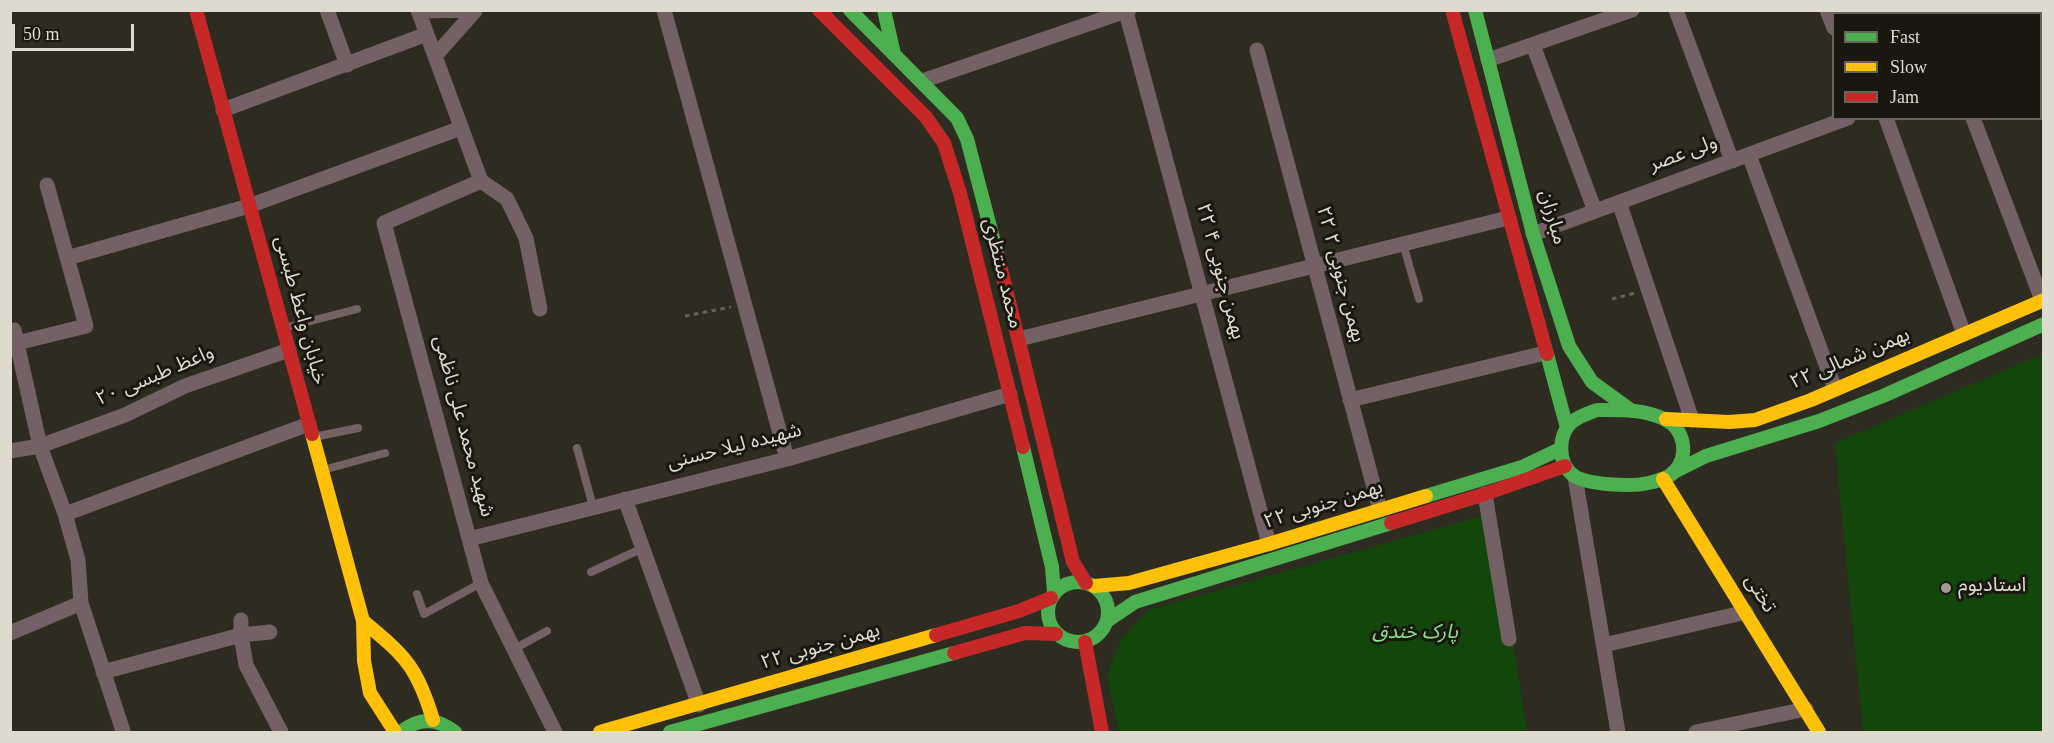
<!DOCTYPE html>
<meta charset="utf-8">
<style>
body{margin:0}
#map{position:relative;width:2054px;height:743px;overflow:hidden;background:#2e2c20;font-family:Georgia,serif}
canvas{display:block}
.frame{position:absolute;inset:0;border:12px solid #dedbce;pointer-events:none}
.legend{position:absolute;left:1832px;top:12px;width:210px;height:108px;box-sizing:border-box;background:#19170e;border:2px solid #68655b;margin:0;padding:8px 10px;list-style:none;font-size:18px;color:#dedbce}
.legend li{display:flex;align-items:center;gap:12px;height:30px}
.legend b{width:30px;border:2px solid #68655b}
.scale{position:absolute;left:12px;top:24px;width:122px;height:27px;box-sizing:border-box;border:3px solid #dedbce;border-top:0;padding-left:8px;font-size:18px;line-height:21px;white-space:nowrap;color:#dedbce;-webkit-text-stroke:4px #19170e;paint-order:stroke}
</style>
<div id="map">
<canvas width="2054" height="743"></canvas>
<div class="frame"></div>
<ul class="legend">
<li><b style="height:8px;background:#4caf50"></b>Fast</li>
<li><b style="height:8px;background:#ffc107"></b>Slow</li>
<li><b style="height:8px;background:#c62828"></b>Jam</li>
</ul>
<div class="scale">50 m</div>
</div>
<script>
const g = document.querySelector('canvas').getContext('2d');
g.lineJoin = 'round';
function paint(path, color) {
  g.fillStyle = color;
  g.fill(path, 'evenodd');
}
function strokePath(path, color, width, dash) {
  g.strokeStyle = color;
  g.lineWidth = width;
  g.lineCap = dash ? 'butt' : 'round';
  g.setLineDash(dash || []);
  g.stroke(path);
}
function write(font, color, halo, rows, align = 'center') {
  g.font = font + ' Georgia,"Noto Sans Arabic",serif';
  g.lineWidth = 6;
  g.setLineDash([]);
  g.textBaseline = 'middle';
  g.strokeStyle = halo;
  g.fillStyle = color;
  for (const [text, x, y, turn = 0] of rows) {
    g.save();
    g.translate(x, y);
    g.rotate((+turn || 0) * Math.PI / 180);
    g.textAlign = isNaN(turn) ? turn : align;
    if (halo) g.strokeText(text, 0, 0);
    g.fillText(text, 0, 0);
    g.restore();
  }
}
const green = new Path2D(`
 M2043 354V732H1863L1835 443Z
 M1493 513 1527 732H1119L1107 676 1121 640 1148 610Z`);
const path = new Path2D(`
 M1612 299 1635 293
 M685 316 731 307`);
const lane = new Path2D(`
 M1403 244 1419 299
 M284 328 357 309
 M314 437 358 428
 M577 448 593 507
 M323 470 385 453
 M591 572 643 548
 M417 594 424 614 481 583
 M514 649 547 631`);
const street = new Path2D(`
 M327 10 347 65
 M418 10 481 181 507 199 526 238 540 309
 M664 10 787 459
 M1676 10 1732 161
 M1827 10 1834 28
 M1978 10 1979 14
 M418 11 475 10
 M1126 12 1269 544
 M1533 45 1595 211
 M2040 48 2044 47
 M1257 50 1380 510
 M435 56 475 11
 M1488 60 1632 10
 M922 81 1129 10
 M223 110 427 34
 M1886 118 1964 334
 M1973 118 2042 300
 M1749 155 1835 389
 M481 181 384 223 481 583 555 732
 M1619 202 1692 420
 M1533 234 1848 118
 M67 258 249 206 461 128
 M10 331 14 330 40 446 65 514 78 560 81 603 123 731
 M1019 339 1508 218
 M17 343 86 326 47 185
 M1350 400 1545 353
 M10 451 40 446 125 415 185 386 289 350
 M1575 477 1618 732
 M1485 494 1509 639
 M625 499 699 705
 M65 514 309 424
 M469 539 787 459 1010 394
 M241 620V635L246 665 281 732
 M10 633 81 603
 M1604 645 1746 612
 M103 672 241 635 270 632
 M1696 732 1806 709`);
const fast = new Path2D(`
 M850 10 957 118 967 139 998 257
 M884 10 894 54
 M1475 10 1533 234 1569 346 1592 382 1632 411
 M1547 354 1567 428
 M1597 410C1619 410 1644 409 1664 419 1685 428 1690 457 1673 473 1667 479 1657 481 1648 483 1632 487 1586 485 1573 475 1557 463 1558 434 1572 422 1579 416 1589 413 1597 410Z
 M1023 447 1052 567 1054 593
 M1672 473 1706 456 1819 421 1883 396 2044 324
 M1426 496 1522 467 1560 449
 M1048 612a30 30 0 1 1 60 0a30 30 0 1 1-60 0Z
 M1107 621 1135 602 1391 523
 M401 732C419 717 437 718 455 732
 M670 732 954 653`);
const slow = new Path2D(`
 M1666 419 1729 422 1755 420 1811 400 2044 300
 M312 434 363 621 364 661 370 693 395 732
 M1663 479 1819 732
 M1094 586 1129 583 1269 544 1426 496
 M363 621C405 656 417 666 433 720
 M600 732 936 635`);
const jam = new Path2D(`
 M196 10 312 434
 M819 10 926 117 944 143 960 193 1023 447
 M1452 10 1547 354
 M998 257 1073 562 1086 583
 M1391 523 1485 494 1565 466
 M936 635 1019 611 1051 598
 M1085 642 1102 732
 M954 653 1025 633 1056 634`);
const markers = [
 [1946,588,6,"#a09e91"]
];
const streetNames = [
 ["ولی عصر",1684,156,-20],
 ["مبارزان",1550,218,74],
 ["۲۲ بهمن جنوبی ۴",1218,272,75],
 ["محمد منتظری",1000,274,76],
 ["۲۲ بهمن جنوبی ۲",1338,275,75],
 ["خیابان واعظ طبسی",298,311,75],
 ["۲۲ بهمن شمالی",1851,361,-23],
 ["واعظ طبسی ۲۰",156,378,-23],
 ["شهید محمد علی ناظمی",461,427,75],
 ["شهیده لیلا حسنی",735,449,-14],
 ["۲۲ بهمن جنوبی",1324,507,-17],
 ["تختی",1758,595,58],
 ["۲۲ بهمن جنوبی",821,649,-16]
];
const poiNames = [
 ["استادیوم",1958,588]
];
const parkNames = [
 ["پارک خندق",1415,635]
];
paint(green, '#12460b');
strokePath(path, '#6a605e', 3, [4.5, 4.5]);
strokePath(lane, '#736165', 8);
strokePath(street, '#736165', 15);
strokePath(fast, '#4caf50', 14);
strokePath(slow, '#ffc107', 14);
strokePath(jam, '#c62828', 14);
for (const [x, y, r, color] of markers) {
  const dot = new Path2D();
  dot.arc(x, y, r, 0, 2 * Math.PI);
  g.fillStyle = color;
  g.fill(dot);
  strokePath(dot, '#19170e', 2);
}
write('20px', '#dedbce', '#19170e', streetNames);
write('20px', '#dedbce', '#19170e', poiNames, 'left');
write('italic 20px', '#8de483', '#19170e', parkNames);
</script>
